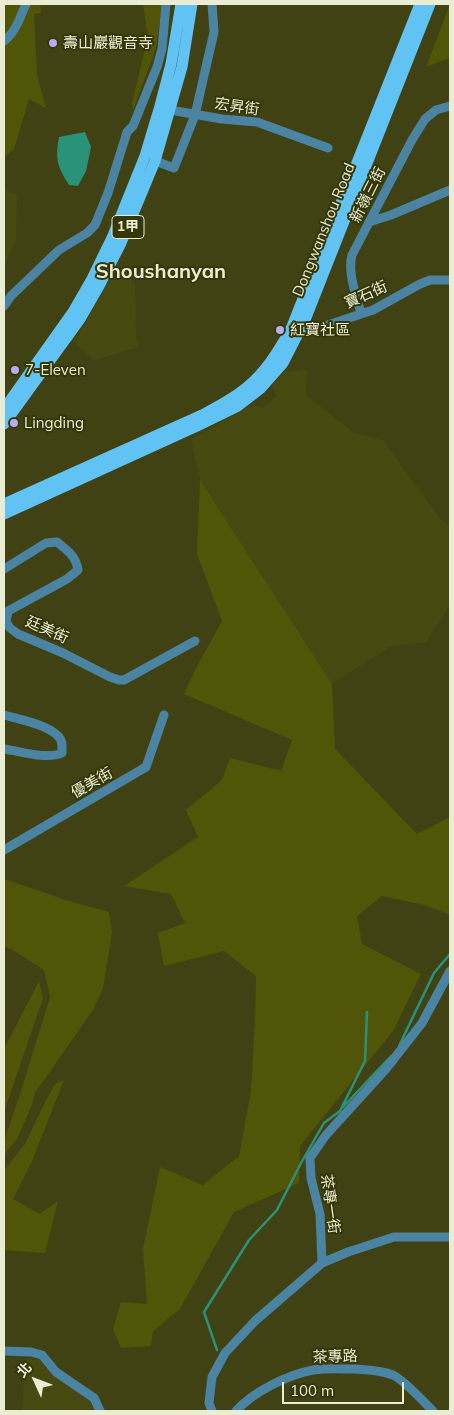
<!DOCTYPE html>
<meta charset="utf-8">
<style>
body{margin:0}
#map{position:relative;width:454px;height:1415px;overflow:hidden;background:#404213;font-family:Mulish,"Noto Sans TC",sans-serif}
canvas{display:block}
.frame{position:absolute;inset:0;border:5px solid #eaedd4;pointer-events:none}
.north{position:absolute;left:10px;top:1355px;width:50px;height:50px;-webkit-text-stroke:4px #353806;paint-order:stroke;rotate:313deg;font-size:14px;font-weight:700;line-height:20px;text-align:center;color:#eaedd4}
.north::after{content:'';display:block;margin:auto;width:18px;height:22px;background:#eaedd4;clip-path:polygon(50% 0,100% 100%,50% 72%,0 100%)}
.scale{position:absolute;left:282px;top:1382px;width:122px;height:22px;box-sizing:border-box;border:2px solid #eaedd4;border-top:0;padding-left:6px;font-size:15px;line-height:18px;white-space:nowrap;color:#eaedd4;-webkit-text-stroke:4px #353806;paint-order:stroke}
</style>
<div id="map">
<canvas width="454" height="1415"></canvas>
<div class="frame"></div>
<div class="north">北</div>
<div class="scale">100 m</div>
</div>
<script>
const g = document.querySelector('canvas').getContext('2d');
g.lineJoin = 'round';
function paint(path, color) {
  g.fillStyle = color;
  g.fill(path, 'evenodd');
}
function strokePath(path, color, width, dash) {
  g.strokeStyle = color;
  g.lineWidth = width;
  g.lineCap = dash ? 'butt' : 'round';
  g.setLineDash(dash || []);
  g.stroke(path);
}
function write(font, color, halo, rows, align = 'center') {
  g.font = font + ' Mulish,"Noto Sans TC",sans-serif';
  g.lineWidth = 4;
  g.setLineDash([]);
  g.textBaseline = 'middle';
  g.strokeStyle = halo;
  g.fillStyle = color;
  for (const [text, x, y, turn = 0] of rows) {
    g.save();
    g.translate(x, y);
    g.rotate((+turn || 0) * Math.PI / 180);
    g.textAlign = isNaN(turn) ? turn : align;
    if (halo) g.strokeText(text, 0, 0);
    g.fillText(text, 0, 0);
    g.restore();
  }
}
const built = new Path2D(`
 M4 190 17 194 16 239 4 268Z
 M112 275 135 281 136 335 139 347 94 360 75 342Z
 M307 369 306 395 354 433 383 440 441 520 450 526V604L426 642 391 646 332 684 200 480 191 439 253 405 263 408 277 396 272 386 283 373Z
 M25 1359 39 1360 54 1375 84 1395 91 1402 93 1411 22 1410Z`);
const green = new Path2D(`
 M4 4H40L41 13 34 14 37 75 46 108 29 99 14 149 4 157Z
 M143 4H162L156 48 133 110 132 103 148 37Z
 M450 4V58L426 67Z
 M200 480 332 684 335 749 417 834 450 817V915L425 905 382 896 357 916 362 944 421 974 393 1031 300 1146 299 1183 234 1212 180 1309 153 1331 151 1346 121 1348 113 1329 121 1302 147 1304 143 1249 160 1167 203 1185 239 1156 251 1091 255 1021 256 976 224 951 164 966 158 933 185 923 171 894 124 886 198 837 186 810 222 780 230 758 281 771 292 740 184 694 196 668 222 621 197 554Z
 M4 879 69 901 109 912 112 932 103 988 93 1010 35 1093 32 1105 17 1139 4 1155V1141L20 1094 50 997 44 970 11 949 4 947Z
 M39 981 43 998 4 1112V1049Z
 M64 1080 32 1161 13 1199 40 1214 58 1201 45 1253 4 1250V1170L25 1144 45 1102 55 1084Z`);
const water = new Path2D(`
 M85 132 91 147 86 171 78 186 69 185C57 166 55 159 59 137Z`);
const stream = new Path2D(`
 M399 1046 434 973 450 954
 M343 1107 391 1056
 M217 1350 204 1312 249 1240 277 1210 301 1163 324 1123 340 1111 365 1061 367 1012`);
const minor = new Path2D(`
 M4 41C16 32 20 17 26 4
 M170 110 222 119 257 122 328 148
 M155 161 174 168 195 115 214 32 212 4
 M369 222 391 215 450 190
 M4 306 11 296 59 250 87 233 95 225 108 193 127 132 133 126 157 67 162 49 166 4
 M361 314C357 296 347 274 352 255L412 140 425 119 436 110 450 106
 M297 329 319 328 373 310 420 284 430 280H450
 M4 569 46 543 57 542C67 550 76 556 78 570L67 579 8 611 6 622 10 628 18 634 63 653 110 677 119 680H124L195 641
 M4 715C19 719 49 725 59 737 63 742 62 747 62 753 47 760 20 751 4 749
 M4 850 146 767 164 715
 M322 1263 320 1214 311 1178 310 1158 326 1135 386 1069 422 1023 450 971
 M4 1351 31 1352 42 1355 56 1372 94 1398 100 1411
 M212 1411 209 1403 212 1377 225 1353 255 1321 322 1263 348 1252 394 1237H450
 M236 1411C253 1392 287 1375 313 1370 326 1368 341 1369 355 1369 367 1370 381 1370 393 1375 404 1380 424 1402 433 1411`);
const major = new Path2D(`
 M4 409 73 312 92 279 112 238 145 156 160 106 171 64 181 4
 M4 424 80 319 99 286 121 243 155 161 182 67 192 4
 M4 504 202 415C217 407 233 399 246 388 266 372 279 350 291 329L420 4
 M4 514 197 426 238 406 260 389 283 363 305 320 430 4`);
const markers = [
 [53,43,5,"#b9abf7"],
 [280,330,5,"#b9abf7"],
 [15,370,5,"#b9abf7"],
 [14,423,5,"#b9abf7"]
];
const shields = [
 [128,227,32]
];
const shieldNames = [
 ["1甲",128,227]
];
const poiNames = [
 ["壽山巖觀音寺",63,43],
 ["紅寶社區",290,330],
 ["7-Eleven",25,370],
 ["Lingding",24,423]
];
const streetNames = [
 ["宏昇街",237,107,8],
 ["新嶺三街",368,195,-63],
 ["Dongwanshou Road",324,230,-68],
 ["寶石街",366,295,-24],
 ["廷美街",47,630,24],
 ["優美街",92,783,-30],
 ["茶專一街",330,1204,82],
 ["茶專路",335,1357,-2]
];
const districtNames = [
 ["Shoushanyan",161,272]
];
paint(built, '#474a10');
paint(green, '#515508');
paint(water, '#299278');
strokePath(stream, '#299278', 2.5);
strokePath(minor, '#4a84a2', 9);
strokePath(major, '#61c3f4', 11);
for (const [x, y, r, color] of markers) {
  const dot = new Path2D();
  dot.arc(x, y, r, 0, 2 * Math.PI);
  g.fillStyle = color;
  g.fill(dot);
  strokePath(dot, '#353806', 2);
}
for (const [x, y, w] of shields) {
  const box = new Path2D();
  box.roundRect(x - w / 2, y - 11.5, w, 23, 4);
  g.fillStyle = '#353806';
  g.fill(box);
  strokePath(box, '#eaedd4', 1);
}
write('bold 14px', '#eaedd4', null, shieldNames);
write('15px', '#eaedd4', '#353806', poiNames, 'left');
write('15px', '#eaedd4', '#353806', streetNames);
write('bold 20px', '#eaedd4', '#353806', districtNames);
</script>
